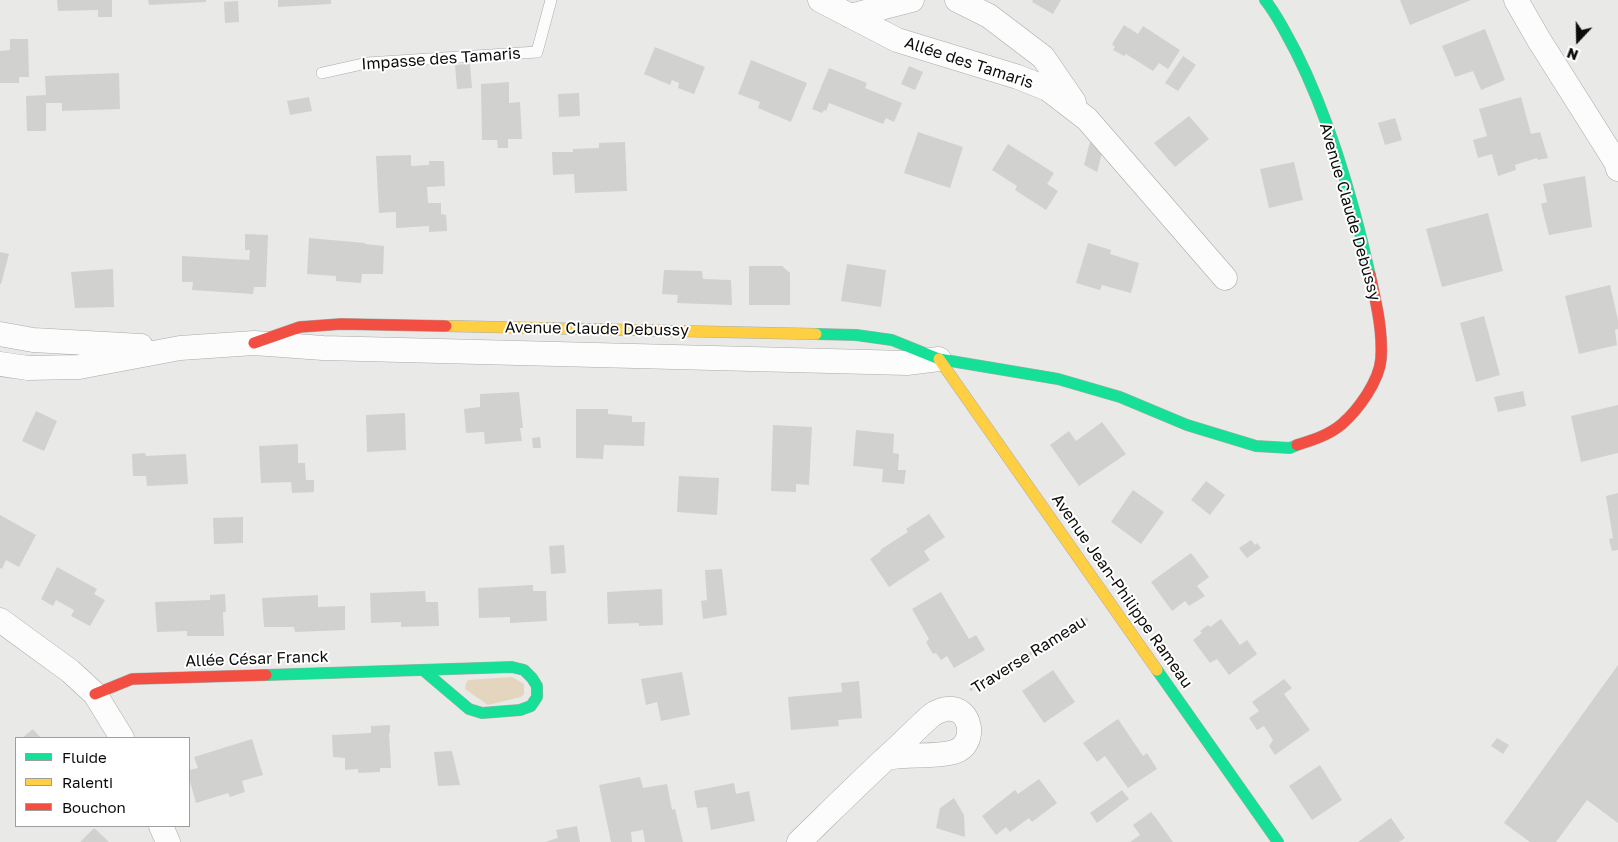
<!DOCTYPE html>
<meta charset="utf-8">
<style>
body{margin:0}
#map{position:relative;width:1618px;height:842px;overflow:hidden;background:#e9e9e8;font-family:"Golos Text",sans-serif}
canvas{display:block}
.legend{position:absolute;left:15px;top:737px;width:175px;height:90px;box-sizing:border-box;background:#fff;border:1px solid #9e9e9d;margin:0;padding:6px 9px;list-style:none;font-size:15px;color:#0c0c0b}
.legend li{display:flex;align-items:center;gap:10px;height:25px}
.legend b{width:25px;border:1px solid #9e9e9d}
.north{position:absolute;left:1553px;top:15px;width:50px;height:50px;-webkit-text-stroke:4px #fff;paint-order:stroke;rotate:201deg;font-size:14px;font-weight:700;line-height:20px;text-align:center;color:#0c0c0b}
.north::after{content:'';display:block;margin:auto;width:18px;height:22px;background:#0c0c0b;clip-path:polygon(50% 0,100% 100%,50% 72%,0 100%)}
</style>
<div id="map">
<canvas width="1618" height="842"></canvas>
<ul class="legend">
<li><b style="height:6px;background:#16e098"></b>Fluide</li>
<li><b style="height:6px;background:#ffcf43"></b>Ralenti</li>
<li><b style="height:6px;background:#f24e42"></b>Bouchon</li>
</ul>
<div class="north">N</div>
</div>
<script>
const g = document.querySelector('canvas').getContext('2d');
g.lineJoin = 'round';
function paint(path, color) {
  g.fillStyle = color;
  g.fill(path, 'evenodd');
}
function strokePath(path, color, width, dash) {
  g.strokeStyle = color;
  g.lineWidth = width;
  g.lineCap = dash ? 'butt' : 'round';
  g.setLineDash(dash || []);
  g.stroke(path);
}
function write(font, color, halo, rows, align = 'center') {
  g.font = font + ' "Golos Text",sans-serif';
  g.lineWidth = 4;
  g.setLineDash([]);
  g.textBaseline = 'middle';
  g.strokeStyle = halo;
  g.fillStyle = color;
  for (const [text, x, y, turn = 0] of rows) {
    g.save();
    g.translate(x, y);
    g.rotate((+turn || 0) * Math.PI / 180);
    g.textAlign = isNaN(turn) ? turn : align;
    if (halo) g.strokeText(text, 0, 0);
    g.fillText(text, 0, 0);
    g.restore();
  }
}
const green = new Path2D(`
 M512 677 524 684V694L521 697 488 705 465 689 466 683 468 680Z`);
const building = new Path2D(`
 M57 0H112V17H98V10L58 11Z
 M148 0H206V2L149 5Z
 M278 0H331V4L278 7Z
 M1033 0H1061L1053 14 1032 2Z
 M1400 0H1471L1410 25Z
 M238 1 239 22 225 23 224 2Z
 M1124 25 1138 34 1143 26 1180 50 1168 69 1159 63 1153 71 1126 54 1124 56 1113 50 1115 47 1112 44Z
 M1485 29 1505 80 1481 90 1473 71 1455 77 1442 46Z
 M10 39H28L29 77H19V83H0V51L10 50Z
 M655 47 705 67 694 94 678 88 679 83 672 80 670 85 644 74Z
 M1183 56 1196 65 1178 91 1165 83Z
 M751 60 807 83 791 122 758 108 760 102 738 94Z
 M470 64 472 88 457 89 455 65Z
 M909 66 923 72 915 90 901 84Z
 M829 68 867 83 865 88 902 103 894 122 886 118 883 124 829 103 826 111 824 110 822 113 812 109Z
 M119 73 120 109 62 111V103H46V131H27L26 96 46 95 45 76Z
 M509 82V103L520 102 522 139H508V148H498L497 140H482L481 84Z
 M579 93 580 116 559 117 558 94Z
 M309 97 312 111 290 115 287 101Z
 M1521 97 1531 134 1540 132 1548 158 1538 160 1537 158 1515 165 1516 170 1498 176 1492 154 1478 158 1473 140 1487 136 1479 109Z
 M1189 116 1209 139 1175 167 1154 143Z
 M1395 118 1402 140 1385 145 1378 123Z
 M918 132 963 147 950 188 904 173Z
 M625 142 627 191 575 193 574 174 553 175 552 152H573V149L599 148V143Z
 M1090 142 1103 149 1097 172 1084 165Z
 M1008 144 1054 173 1047 184 1058 191 1046 210 1015 190 1017 186 992 170Z
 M411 155V166L429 165V161H444L445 186 427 187 428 203H441V214L446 215 447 231 429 232V226L396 228V212L379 213 376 156Z
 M1294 162 1303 200 1269 208 1260 169Z
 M1585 176 1592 227 1549 235 1541 204 1547 202 1543 184Z
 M1488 213 1503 271 1442 287 1426 229Z
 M245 234 268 235 266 287H254L253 294 192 290 193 282H182V256L249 260 250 250H245Z
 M309 238 365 243V244L384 246 383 274H362L361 283 336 281V276L307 274Z
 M1088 243 1111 250 1110 254 1139 263 1131 293 1102 285 1100 290 1076 283Z
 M0 252 9 254 1 284H0Z
 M847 264 886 270 881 307 841 301Z
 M749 266H782L790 273V305H749Z
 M113 269 114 307 75 308 71 272Z
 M664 270 702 271 703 279 731 280 732 305 677 303 678 295 662 294Z
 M1610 285 1618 320V329L1615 330 1617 345 1579 354 1565 296Z
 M1484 316 1500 375 1476 382 1460 323Z
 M1523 391 1526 406 1498 412 1494 397Z
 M519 392 523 428H520L522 441 485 444 484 432 466 433 464 409 480 407V394Z
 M1618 405V453L1581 462 1571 416Z
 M576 409H608V414L632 416V422H645L644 446 604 445 603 459 576 458Z
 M36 411 57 421 44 451 22 441Z
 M405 413 406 450 367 452 366 415Z
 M1102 422 1126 454 1079 486 1050 445 1069 431 1076 441Z
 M773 425 812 427 809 485 796 484V492L771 491Z
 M856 430 894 434 893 453 899 454 898 470H906L904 484 882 482 883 469 853 466Z
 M540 437 541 448H533L532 438Z
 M298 444V463H305L306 480H314V492L292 493 291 482 261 483 259 446Z
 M145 453 146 456 186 454 188 484 147 486 146 476H133L132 454Z
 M679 476 719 478 717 515 677 512Z
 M1206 481 1225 495 1210 515 1191 500Z
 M1133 490 1164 512 1141 544 1111 522Z
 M1618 493V550L1612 551 1609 539 1613 538 1606 496Z
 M929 514 945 537 924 551 930 560 889 587 870 559 881 551 880 550 908 532 906 529Z
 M0 515 36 535 19 567 6 560 2 569 0 568Z
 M243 517V543L214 544 213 518Z
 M1251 540 1255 545 1257 543 1261 548 1247 558 1239 548Z
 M564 545 566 573 551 574 549 546Z
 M1191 553 1209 577 1197 586 1205 596 1189 606 1185 601 1172 611 1151 582Z
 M57 567 97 589 94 594 105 600 90 626 71 616 74 610 56 600 53 606 41 599Z
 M722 569 727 615 703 619 701 601 707 600 705 570Z
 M533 585V591H546L547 621 510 623V617L479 618 478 588Z
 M662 589 663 625 639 626V623L608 624 607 592Z
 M425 591 426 602H438L439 626 401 627V622L371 623 370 593Z
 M941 592 969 639 976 635 985 650 954 668 947 656 941 660 936 653 933 654 926 642 929 639 912 609Z
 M225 594 226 612H223L224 636H187V631L157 632 155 602 210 600V595Z
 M318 595V607L345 606V630L295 632 294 627H264L262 598Z
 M1221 619 1240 645 1247 640 1257 654 1229 675 1217 659 1210 663 1193 640 1202 633 1200 631 1208 625 1210 627Z
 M1618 665V823L1587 800 1556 842H1530L1504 823Z
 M1053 670 1075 702 1044 723 1022 691Z
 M682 672 690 715 661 721 657 702 646 705 641 679Z
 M1284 679 1292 688 1284 694 1310 730 1275 755 1269 746 1273 740 1264 726 1257 730 1249 718 1259 711 1252 702Z
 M859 681 862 718 838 720 839 726 791 730 788 697 842 692 841 683Z
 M1118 719 1143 756 1147 753 1157 769 1128 788 1105 756 1097 762 1083 743Z
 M390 725V733H389L391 768H380V772L358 773V769L345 770V758L333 757 332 735 371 733V726Z
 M33 729 41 738H22Z
 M1497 738 1509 745 1503 754 1491 746Z
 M252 739 263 775 242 781 245 792 230 797 228 793 196 803 189 778V770L198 768 194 757Z
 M452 751 460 785 438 786 434 752Z
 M1320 765 1342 800 1312 820 1289 786Z
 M640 777 643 788 667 784 672 810 675 809 683 842H645L643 830 631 832 632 842H611L599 785Z
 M1039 779 1057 803 1032 822 1029 818 1010 832 1006 827 996 835 982 816 1015 790 1018 794Z
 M734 783 736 794 749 791 755 821 711 830 707 807 697 808 694 791Z
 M1122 790 1129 799 1097 823 1090 813Z
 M954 798 964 815 965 837 936 828 940 808Z
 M1151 812 1158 821 1173 842H1130L1140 835 1133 825Z
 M1391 818 1405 838 1399 842H1358Z
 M577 826 580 842H545L558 838 556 830Z
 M94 828 105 838 109 842H80Z`);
const path = new Path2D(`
 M970 690 1089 618`);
const lane = new Path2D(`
 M322 73 367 63 537 52 551 0`);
const street = new Path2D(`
 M820 0 897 40 1018 77 1048 89 1087 119 1225 278
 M957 0 989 16 1043 57 1074 102
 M1516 0 1539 40 1616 162 1618 169
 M850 16 912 0
 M0 334 33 340 141 346
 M0 364 28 368 79 367 180 348 254 343 323 348 907 363 939 359
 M0 620 70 671 95 694 122 738
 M161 826 168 842
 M799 842C831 811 863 779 896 749 908 738 920 725 932 715 936 712 941 710 946 709 972 705 978 745 954 752 933 758 908 753 886 758`);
const fast = new Path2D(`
 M1265 0C1278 16 1286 34 1296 52 1331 122 1353 199 1370 275
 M816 334 856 335 892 340 939 359 1058 379 1120 397 1187 425 1256 446 1290 448 1297 445
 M1157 670 1278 842
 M266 675 512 667 524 670 532 678 537 686V697L531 706 520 710 482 713 469 709 423 670`);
const slow = new Path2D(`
 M446 326 816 334
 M939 359 1157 670`);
const jam = new Path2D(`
 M254 343 300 327 341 324 446 326
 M1297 445C1313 440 1329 435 1342 424 1359 409 1379 381 1381 359 1383 331 1376 302 1370 275
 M95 694 132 679 266 675`);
const streetNames = [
 ["Impasse des Tamaris",441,59,-4],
 ["Allée des Tamaris",969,63,18],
 ["Avenue Claude Debussy",1350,212,74],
 ["Avenue Claude Debussy",597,329,1],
 ["Avenue Jean-Philippe Rameau",1122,591,55],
 ["Traverse Rameau",1029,655,-32],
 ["Allée César Franck",257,659,-2]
];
paint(green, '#e4d6be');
paint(building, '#d1d1d0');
strokePath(lane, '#aaaaa9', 12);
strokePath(street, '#aaaaa9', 25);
strokePath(fast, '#aaaaa9', 12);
strokePath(slow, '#aaaaa9', 12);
strokePath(jam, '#aaaaa9', 12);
strokePath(path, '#cccdcc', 3, [2.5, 2.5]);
strokePath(lane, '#fcfcfc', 11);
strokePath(street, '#fcfcfc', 24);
strokePath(fast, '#16e098', 11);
strokePath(slow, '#ffcf43', 11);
strokePath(jam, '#f24e42', 11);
write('16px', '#0c0c0b', '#fff', streetNames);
</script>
